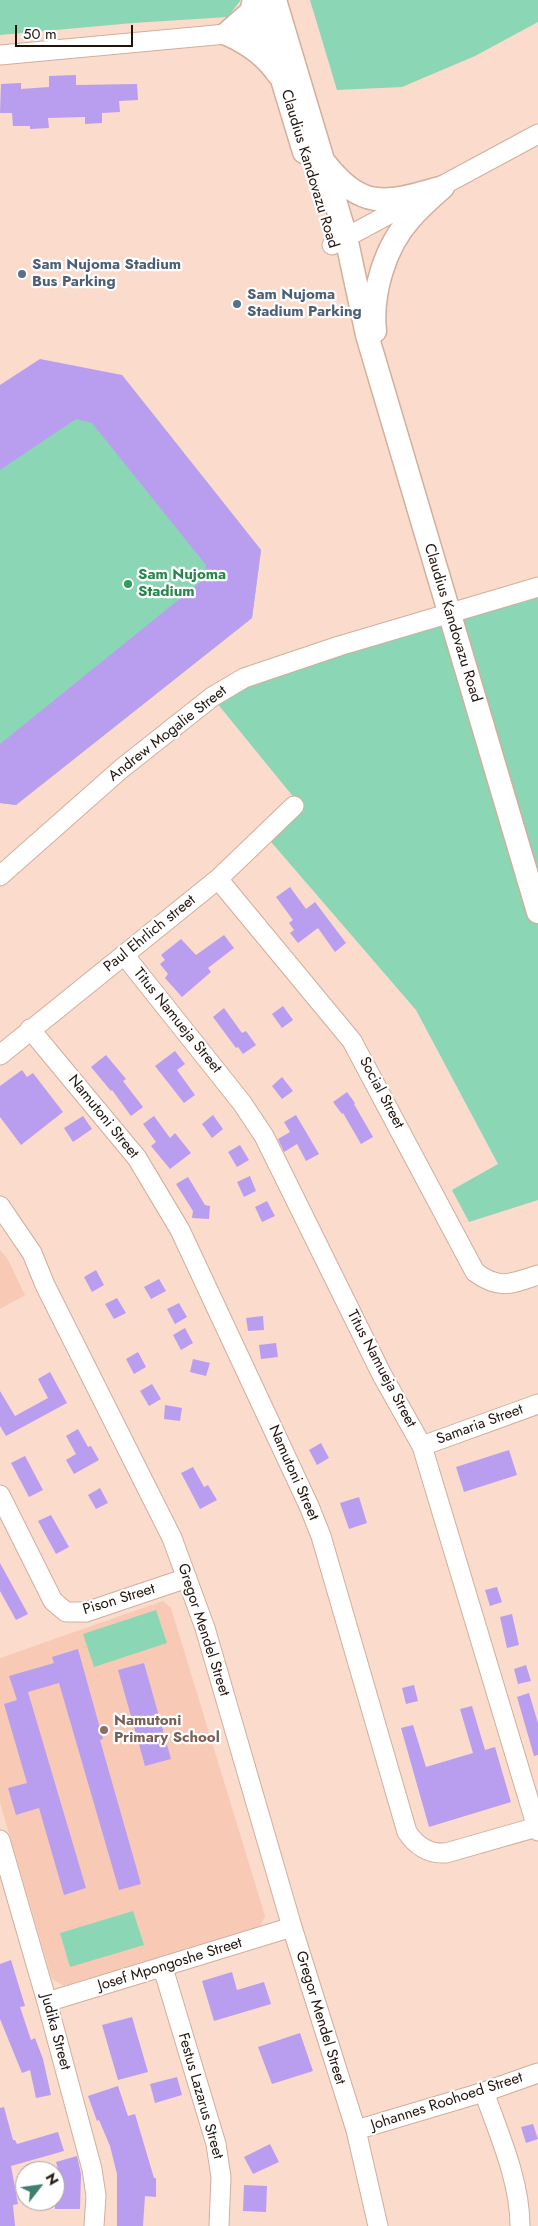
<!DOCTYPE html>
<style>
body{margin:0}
#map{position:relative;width:538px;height:2226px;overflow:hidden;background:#fadbcc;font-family:Jost,sans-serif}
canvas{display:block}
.north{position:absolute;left:15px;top:2161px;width:50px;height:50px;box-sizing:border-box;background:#fff;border:1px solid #a6a19e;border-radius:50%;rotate:60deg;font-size:14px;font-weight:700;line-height:20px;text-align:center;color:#20130c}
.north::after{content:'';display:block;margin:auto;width:18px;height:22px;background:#3f7f6f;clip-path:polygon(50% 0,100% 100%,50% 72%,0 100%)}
.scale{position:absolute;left:15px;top:25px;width:118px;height:22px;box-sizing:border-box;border:2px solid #20130c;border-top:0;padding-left:6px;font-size:15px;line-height:18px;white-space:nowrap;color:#20130c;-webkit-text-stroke:4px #fff;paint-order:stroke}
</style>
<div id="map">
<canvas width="538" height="2226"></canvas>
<div class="north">N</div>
<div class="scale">50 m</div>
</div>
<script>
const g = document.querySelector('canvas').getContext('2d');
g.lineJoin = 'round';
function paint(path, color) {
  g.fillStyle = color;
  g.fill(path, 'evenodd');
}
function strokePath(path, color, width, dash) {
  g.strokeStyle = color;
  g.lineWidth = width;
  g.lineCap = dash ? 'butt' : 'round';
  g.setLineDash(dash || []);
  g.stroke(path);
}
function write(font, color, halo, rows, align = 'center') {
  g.font = font + ' Jost,sans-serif';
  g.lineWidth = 4.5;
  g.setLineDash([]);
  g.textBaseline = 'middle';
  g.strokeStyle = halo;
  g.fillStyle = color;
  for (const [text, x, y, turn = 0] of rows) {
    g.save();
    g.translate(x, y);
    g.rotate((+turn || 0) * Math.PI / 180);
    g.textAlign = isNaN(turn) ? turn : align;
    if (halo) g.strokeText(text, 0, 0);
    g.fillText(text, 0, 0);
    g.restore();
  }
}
const built = new Path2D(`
 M0 1250 7 1258 25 1295 0 1309Z
 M163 1601 171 1608 265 1916 260 1926 64 1986 52 1979 0 1803V1658Z`);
const green = new Path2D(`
 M0 0H240V1L228 17 133 23 0 35Z
 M310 0H538V22L475 56 402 87 337 90Z
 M122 375 261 550 252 618 16 805 0 803V385Z
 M538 587V1200L469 1222 452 1190 498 1164 416 1010 266 836 300 805 212 697Z
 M156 1610 167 1643 94 1667 83 1634Z
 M133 1911 144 1945 70 1967 60 1933Z`);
const building = new Path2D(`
 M76 75V85L137 84 138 100 119 101 120 112 102 113V123L85 124V117L48 118 49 128 30 129V126H13L12 113H0L1 84 21 83V89L49 87V76Z
 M40 359 122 375 261 550 252 618 16 805 0 803V744L203 580 206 565 92 423 76 419 0 470V385Z
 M290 887 306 909 315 902 346 943 335 952 318 928 298 943 290 933 294 930 289 923 293 920 276 897Z
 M224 935 234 948 208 968 211 972 182 997 165 978 168 974 160 964 165 960 161 955 181 939 196 955Z
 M283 1006 293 1020 282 1028 272 1014Z
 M224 1008 242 1033 246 1031 256 1045 243 1054 238 1047 236 1048 213 1017Z
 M175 1051 185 1064 177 1070 195 1095 184 1103 155 1066Z
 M106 1055 126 1079 123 1081 143 1107 131 1116 112 1090 111 1091 91 1067Z
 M22 1070 27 1077 33 1073 63 1112 21 1145 0 1117V1086Z
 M282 1077 293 1091 282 1099 272 1086Z
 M347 1092 355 1103 354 1104 373 1137 361 1144 343 1113 342 1114 333 1102Z
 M213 1115 223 1129 212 1138 202 1124Z
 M296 1115 319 1154 306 1161 297 1144 284 1152 278 1139 290 1132 284 1122Z
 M83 1116 92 1129 73 1142 64 1128Z
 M154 1116 170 1138 175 1133 191 1153 170 1169 151 1146 156 1142 143 1124Z
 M240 1145 249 1160 237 1167 228 1152Z
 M250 1176 256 1191 244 1197 237 1182Z
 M188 1177 205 1205 210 1206 209 1219 192 1218 193 1211 176 1184Z
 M267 1201 275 1216 262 1222 255 1207Z
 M96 1270 104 1285 92 1292 84 1277Z
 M159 1279 166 1291 151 1299 144 1287Z
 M117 1298 126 1313 114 1319 105 1304Z
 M179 1303 187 1317 175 1324 167 1309Z
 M263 1316 264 1330 248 1331 246 1318Z
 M185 1328 193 1343 181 1350 173 1335Z
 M276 1343 278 1357 261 1359 259 1345Z
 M138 1352 146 1367 134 1374 126 1359Z
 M193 1359 210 1363 206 1376 190 1372Z
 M50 1372 67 1403 6 1436 0 1426V1391L15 1416 48 1398 38 1379Z
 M152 1384 161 1399 149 1406 140 1391Z
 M165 1405 182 1408 180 1421 164 1419Z
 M78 1429 88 1447 91 1446 99 1460 74 1474 66 1460 76 1454 66 1436Z
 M321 1443 329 1458 317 1465 309 1450Z
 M509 1450 517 1475 464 1492 456 1467Z
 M25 1456 43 1490 29 1497 11 1463Z
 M193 1467 204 1487 208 1485 217 1500 200 1509 181 1473Z
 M100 1488 108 1503 96 1509 88 1495Z
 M359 1497 367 1523 349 1529 340 1503Z
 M51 1515 69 1547 56 1554 38 1521Z
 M0 1563 28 1614 16 1620 0 1591Z
 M497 1587 502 1602 490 1606 485 1590Z
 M512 1614 519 1645 507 1648 500 1617Z
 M78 1649 103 1739 100 1740 141 1884 119 1890 59 1683 28 1692 86 1888 64 1895 39 1808 16 1815 8 1788 27 1783 4 1704 17 1700 9 1676 54 1663 52 1657Z
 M144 1663 171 1759 145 1766 118 1670Z
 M526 1665 531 1681 518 1684 514 1669Z
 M414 1685 418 1701 406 1704 402 1688Z
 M529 1693 538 1723V1755L534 1756 517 1697Z
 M472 1706 485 1750 495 1747 511 1802 429 1827 401 1728 413 1725 426 1767 473 1753 460 1709Z
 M11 1960 25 2006 20 2007 31 2040 35 2038 43 2059 51 2095 36 2098 30 2070 22 2073 0 2019V1964Z
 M232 1972 237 1990 264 1982 271 2004 214 2021 202 1981Z
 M132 2017 148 2072 118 2080 102 2025Z
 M300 2033 313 2071 272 2084 258 2047Z
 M177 2077 182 2095 155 2103 150 2084Z
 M118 2086 128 2116 135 2114 154 2178H156V2197L145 2196 143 2226H117V2174L110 2146 99 2120 97 2121 88 2096Z
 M4 2107 13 2140H15L17 2144 58 2132 64 2151 11 2166 18 2204 13 2205 15 2226H0V2108Z
 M533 2124 538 2139 526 2143 521 2127Z
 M270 2144 279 2162 253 2174 244 2157Z
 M77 2156 81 2174 80 2209H55V2187H63L56 2162Z
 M244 2185 267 2186 266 2212 243 2211Z`);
const minor = new Path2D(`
 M0 55 226 34 283 33
 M332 245 538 134
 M0 876 121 769 212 697 244 678 339 646 538 587
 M218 879 352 1041 475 1272C499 1290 511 1284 538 1275
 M125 956 242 1103 264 1136 382 1375 422 1446 538 1831
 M30 1029 137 1158 180 1230 309 1506 321 1536 407 1832C417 1847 429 1854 446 1853L537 1827
 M0 1055 218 879 294 806
 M0 1206 32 1253 45 1285 172 1538 205 1628 292 1927 356 2130 378 2226
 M422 1446 538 1404
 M0 1495 53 1601 66 1612H86L187 1578
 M0 1840 47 2002 92 2169 96 2196 94 2226
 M163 1968 216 2144 221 2177 219 2226
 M47 2002 292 1927
 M484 2092C499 2134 520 2181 520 2226
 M356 2130 484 2092 538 2073`);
const tertiary = new Path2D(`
 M258 0 304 152
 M275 0 346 237 367 335 538 912
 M226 34 251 12 254 0
 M229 35C249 44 265 55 278 74
 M325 163C363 211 387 203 440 188
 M375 331C371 293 385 247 410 219 420 207 432 197 443 187`);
const markers = [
 [22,274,5,"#5c6f8a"],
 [237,304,5,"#5c6f8a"],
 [128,584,5,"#2e9e5b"],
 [104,1730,5,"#8d6e63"]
];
const streetNames = [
 ["Claudius Kandovazu Road",309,169,73],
 ["Claudius Kandovazu Road",452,623,73],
 ["Andrew Mogalie Street",168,734,-38],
 ["Paul Ehrlich street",150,934,-39],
 ["Titus Namueja Street",177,1021,51],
 ["Social Street",381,1093,62],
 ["Namutoni Street",103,1117,51],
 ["Titus Namueja Street",381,1369,62],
 ["Samaria Street",480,1425,-20],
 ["Namutoni Street",293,1473,66],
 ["Pison Street",119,1600,-17],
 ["Gregor Mendel Street",203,1630,72],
 ["Josef Mpongoshe Street",170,1965,-17],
 ["Gregor Mendel Street",320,2018,73],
 ["Judika Street",55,2032,75],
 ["Festus Lazarus Street",200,2096,74],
 ["Johannes Roohoed Street",447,2102,-18]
];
const serviceNames = [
 ["Sam Nujoma Stadium",32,265],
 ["Bus Parking",32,282],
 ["Sam Nujoma",247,295],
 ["Stadium Parking",247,312]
];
const leisureNames = [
 ["Sam Nujoma",138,575],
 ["Stadium",138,592]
];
const educationNames = [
 ["Namutoni",114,1721],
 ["Primary School",114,1738]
];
paint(built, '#f8cab5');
paint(green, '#8bd6b4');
paint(building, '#b99ef0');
strokePath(minor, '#d2ae9c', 21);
strokePath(tertiary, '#d2ae9c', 25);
strokePath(minor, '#fff', 19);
strokePath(tertiary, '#fff', 22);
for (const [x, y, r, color] of markers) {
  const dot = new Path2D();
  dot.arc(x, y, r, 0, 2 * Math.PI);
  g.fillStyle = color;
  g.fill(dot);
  strokePath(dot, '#fff', 2);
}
write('15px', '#20130c', '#fff', streetNames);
write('bold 15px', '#4e5e75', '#fff', serviceNames, 'left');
write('bold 15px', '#27864d', '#fff', leisureNames, 'left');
write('bold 15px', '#785e54', '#fff', educationNames, 'left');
</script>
